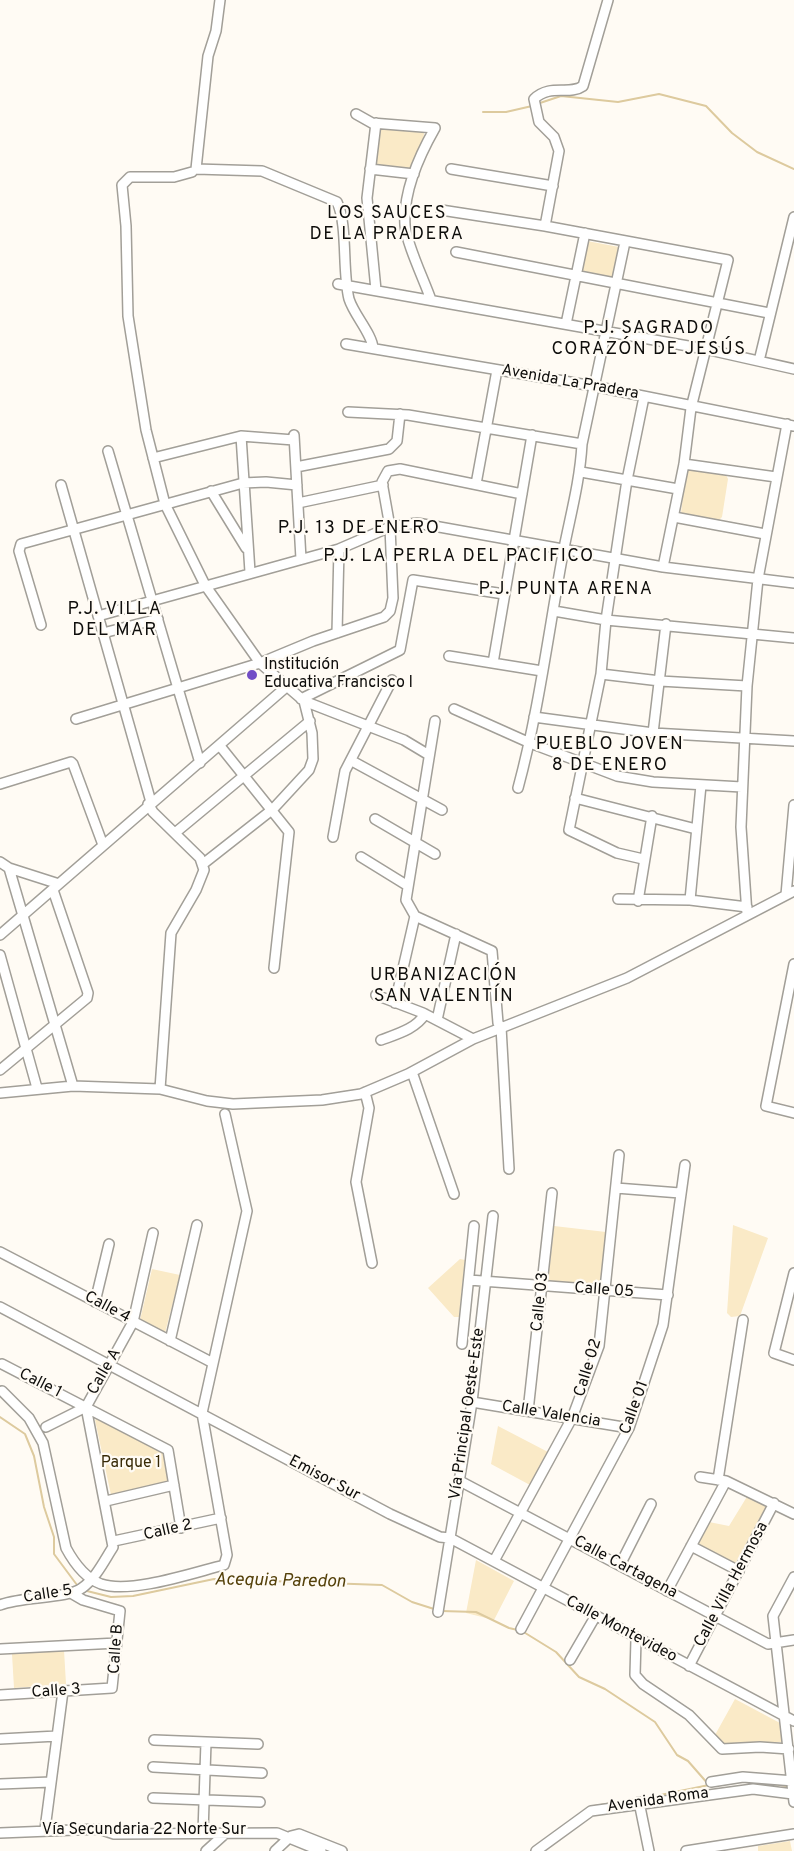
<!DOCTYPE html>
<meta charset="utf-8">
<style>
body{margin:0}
canvas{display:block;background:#fffbf4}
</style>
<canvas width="794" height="1851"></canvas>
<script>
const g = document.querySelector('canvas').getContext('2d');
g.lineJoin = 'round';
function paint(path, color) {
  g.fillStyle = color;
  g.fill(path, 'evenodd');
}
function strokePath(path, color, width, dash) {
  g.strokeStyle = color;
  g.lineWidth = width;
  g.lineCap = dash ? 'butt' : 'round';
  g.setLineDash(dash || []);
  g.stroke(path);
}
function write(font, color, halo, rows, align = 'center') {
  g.font = font + ' Overpass,sans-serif';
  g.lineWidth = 4.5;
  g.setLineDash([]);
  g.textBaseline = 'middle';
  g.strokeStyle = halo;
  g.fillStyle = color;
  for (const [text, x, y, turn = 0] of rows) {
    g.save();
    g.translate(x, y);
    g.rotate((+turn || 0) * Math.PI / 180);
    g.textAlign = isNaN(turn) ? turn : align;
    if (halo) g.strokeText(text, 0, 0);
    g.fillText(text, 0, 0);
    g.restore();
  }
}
const green = new Path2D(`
 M380 127 423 128 424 135 411 170 376 166Z
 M587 241 619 247 613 281 581 274Z
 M690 468 726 475 728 479 722 517 719 520 681 513 686 471Z
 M733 1225 768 1238 740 1316 731 1317 727 1313Z
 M554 1226 606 1232 600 1287 548 1282Z
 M460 1259 465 1260 459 1317H454L428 1288Z
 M152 1269 180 1275 165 1333 140 1320Z
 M98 1417 164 1452 169 1482 111 1495 95 1420Z
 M498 1426 548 1452 530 1485 491 1464Z
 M748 1495 767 1505 735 1564 699 1544 698 1540 709 1522 729 1526Z
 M476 1560 514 1581 494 1620 466 1613Z
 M64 1650 66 1684 14 1688 12 1654Z
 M735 1699 780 1723 782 1742 726 1745 715 1735Z
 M790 1841 792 1851H758V1846Z`);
const stream = new Path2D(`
 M537 104 561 96 618 102 659 94 706 106 732 133 757 152 794 169
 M483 112H506L532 106
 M0 1417 25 1434 34 1456 44 1507 54 1537V1554L77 1585
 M87 1591 111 1597 133 1596 214 1579 382 1585 412 1602 434 1609
 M441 1611 476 1612 509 1628 522 1631 556 1652 579 1677 605 1689 655 1722 677 1755 688 1761 709 1785
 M769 1783 786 1786
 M641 1799 709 1785
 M594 1806 636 1799`);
const minor = new Path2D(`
 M220 0 216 31 208 56 196 169 262 171 337 202C348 225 342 271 349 299 354 315 372 334 373 348
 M356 114 372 123 435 128C419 156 403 192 405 225 406 243 425 282 431 300
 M370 169 414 174
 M451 169 553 186
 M192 172 174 177H130L122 185 126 226 128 316 146 430 165 504 205 585 260 663 304 701 312 733 313 759 309 770 273 809 203 864
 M441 210 545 226 728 260 691 408 684 464 663 567
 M545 226 559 151 554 137 539 122 534 99C551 83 569 96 583 86L608 0
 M456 252 769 313
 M338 284 705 349 794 369
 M376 290 367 198 376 123
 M566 324 585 233
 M346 344 593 386 794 426
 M759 361 794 217
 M348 412 408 415 582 444
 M294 435 301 559
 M241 436 250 572
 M108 451 200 763
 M153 458 241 436 294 440
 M684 464 776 477
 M296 467 389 449 397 441 400 414
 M581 472 678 489
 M476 484 497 370
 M61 485 151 802
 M211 491 246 548
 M298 503 383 485
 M674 517 765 534
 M554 611 606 620 794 638
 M98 616 339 549 390 527 417 523 663 567 794 583
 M41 625 19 551 21 544 243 483 266 482 297 485
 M103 633 158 619
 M337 633 339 549
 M449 656 542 671
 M493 663 532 435
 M601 674 660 681 747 686
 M301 699 400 650 413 580 504 594
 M304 701 404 740 429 755
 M454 709 530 743 617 776 653 782 742 787
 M534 717 653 733 794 741
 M76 719 260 663 313 641 384 617 390 611 393 598 390 527 382 482 388 471 400 469 522 494
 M653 733 666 624
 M220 746 289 832 274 968
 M352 761 442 810
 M0 784 71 762 73 764 103 845
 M518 788C539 710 549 628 564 548 571 513 580 480 582 444L625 242
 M575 798 696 829
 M148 804 153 812 200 858 204 870 196 890 171 933 160 1089
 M375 819 435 854
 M175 833 310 721
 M333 837 345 771 392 680
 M361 857 408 886
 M643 859 617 853 569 830 601 674 606 620 627 480 644 397
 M0 862 9 868 59 884
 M9 868 73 1086
 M786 895 794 805
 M618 899 690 900 747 907
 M690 900 701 785
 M638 901 652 816
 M747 914 741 827 747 686 758 579 787 424
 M415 916 492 951 498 1023 501 1027 509 1169
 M0 935 285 688
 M0 955 37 1088
 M794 964 766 1106 794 1113
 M376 995 423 1013 473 1039
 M395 1003 415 916 406 900 435 721
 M437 1020 456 934
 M381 1040C397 1034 416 1029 425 1014
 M0 1070 87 998 88 993 53 890
 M412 1072 454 1194
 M365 1092 369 1108 356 1182 372 1263
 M0 1093 73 1086 160 1089 207 1101 233 1104 322 1100 361 1094 408 1074 473 1039 627 978 794 891
 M616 1188 680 1193
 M0 1252 213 1363
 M794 1273 774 1353 794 1360
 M469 1280 668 1295
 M95 1302 109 1244
 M0 1307 390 1514 440 1537 450 1538 794 1721
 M170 1341 197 1225
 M462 1344 474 1226
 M2 1364 168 1450 181 1528
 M2 1391 29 1418 43 1443 66 1548C73 1561 85 1578 101 1584 131 1594 192 1573 224 1565L227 1555 202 1413 247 1211 225 1114
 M472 1402 629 1428
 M528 1411 552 1193
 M46 1427 86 1407
 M700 1477 726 1481 794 1514
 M458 1480 768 1644 794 1640
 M718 1480 743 1320
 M106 1501 174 1485
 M114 1541 221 1518
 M691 1546 739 1571
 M494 1561 572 1418 599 1346 619 1155
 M620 1565 651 1504
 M794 1577 773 1616 794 1802
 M667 1591 726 1481
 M0 1605C22 1596 68 1599 82 1588 96 1578 104 1561 113 1547L86 1407 133 1322 153 1233
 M438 1612 472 1402 493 1216
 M521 1629 629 1428 663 1325 685 1165
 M636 1639 635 1675 643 1684 689 1715 722 1749 760 1747 789 1749
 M0 1649 117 1643
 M570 1660 595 1617
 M689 1666 774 1503
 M0 1695 112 1688 120 1611 83 1600 71 1593
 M0 1739 57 1736
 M154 1740 258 1744
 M153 1767 262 1773
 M711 1782 743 1777 794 1781
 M0 1784 51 1782
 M153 1798 260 1802
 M639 1802 649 1851
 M45 1829 63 1691
 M0 1833 99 1829 114 1834 277 1833 321 1851
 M203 1833 206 1742
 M206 1851 227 1832
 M275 1851 291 1836 299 1834 342 1851
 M536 1851 591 1811 753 1789 793 1794
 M686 1851 794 1834`);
const markers = [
 [252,675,6,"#714dc6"]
];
const streetNames = [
 ["Avenida La Pradera",570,383,10],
 ["Calle 05",604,1291,4],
 ["Calle 03",541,1302,-84],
 ["Calle 4",107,1308,28],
 ["Calle 02",589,1368,-73],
 ["Calle A",105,1372,-60],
 ["Calle 1",40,1384,27],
 ["Calle 01",635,1408,-70],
 ["Vía Principal Oeste-Este",468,1414,-82],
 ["Calle Valencia",551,1415,9],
 ["Emisor Sur",324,1479,28],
 ["Calle 2",168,1531,-13],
 ["Calle Cartagena",625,1568,28],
 ["Calle Villa Hermosa",732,1585,-62],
 ["Calle 5",48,1595,-9],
 ["Calle Montevideo",621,1630,28],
 ["Calle B",117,1649,-86],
 ["Calle 3",56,1692,-4],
 ["Avenida Roma",658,1801,-8],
 ["Vía Secundaria 22 Norte Sur",144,1831]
];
const poiNames = [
 ["Institución",264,666],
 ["Educativa Francisco I",264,684]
];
const parkNames = [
 ["Parque 1",131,1464]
];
const neighbourhoodNames = [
 ["LOS SAUCES",387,214],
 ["DE LA PRADERA",387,235],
 ["P.J. SAGRADO",649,329],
 ["CORAZÓN DE JESÚS",649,350],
 ["P.J. 13 DE ENERO",359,529],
 ["P.J. LA PERLA DEL PACIFICO",459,557],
 ["P.J. PUNTA ARENA",566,590],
 ["P.J. VILLA",115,610],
 ["DEL MAR",115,631],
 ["PUEBLO JOVEN",610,745],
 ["8 DE ENERO",610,766],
 ["URBANIZACIÓN",444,976],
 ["SAN VALENTÍN",444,997]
];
const waterNames = [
 ["Acequia Paredon",280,1582,1]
];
paint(green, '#faeac7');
strokePath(stream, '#ddca9e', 2);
strokePath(minor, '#a29f98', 12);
strokePath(minor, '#fff', 9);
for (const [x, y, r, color] of markers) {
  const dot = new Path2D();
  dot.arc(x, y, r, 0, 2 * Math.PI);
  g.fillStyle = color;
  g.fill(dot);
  strokePath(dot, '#fffbf4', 2);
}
write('16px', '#0e0d0b', '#fffbf4', streetNames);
write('16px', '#0e0d0b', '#fffbf4', poiNames, 'left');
write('16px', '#372905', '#fffbf4', parkNames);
g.letterSpacing = '1.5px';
write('18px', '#0e0d0b', '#fffbf4', neighbourhoodNames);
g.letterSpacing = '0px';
write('italic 18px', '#544009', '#fffbf4', waterNames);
</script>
